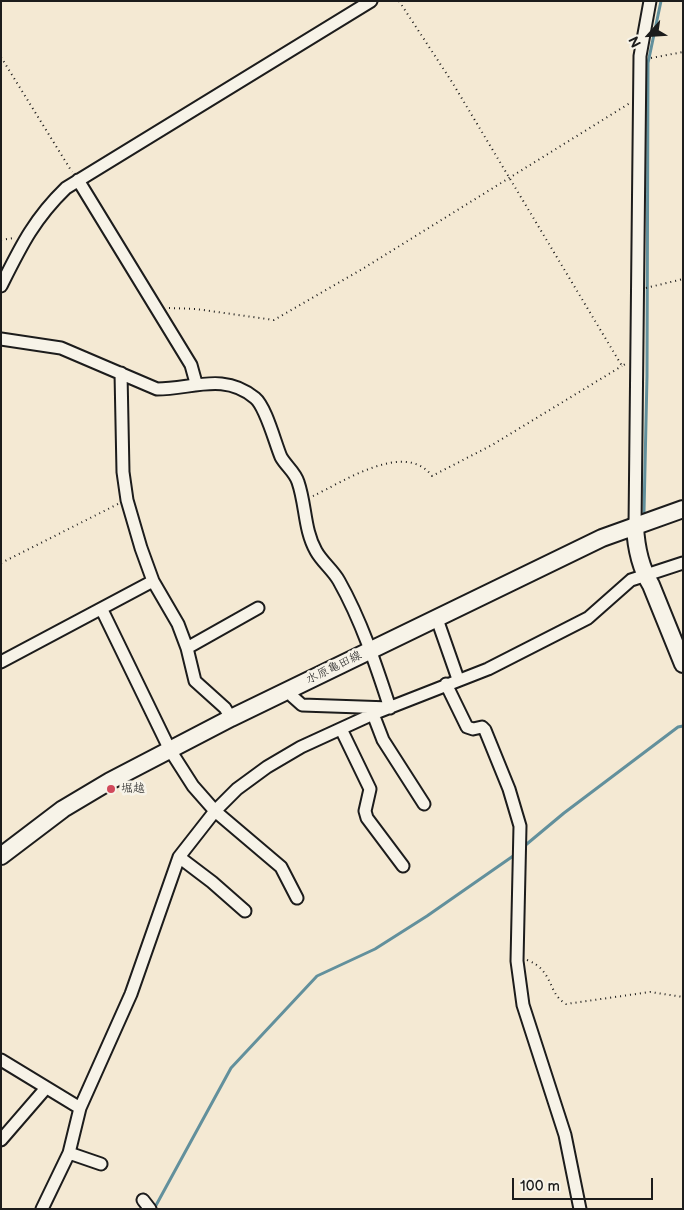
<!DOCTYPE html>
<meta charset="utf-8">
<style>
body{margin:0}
#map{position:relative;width:684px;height:1210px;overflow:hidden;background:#f4e9d3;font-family:"Balsamiq Sans",sans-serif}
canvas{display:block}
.frame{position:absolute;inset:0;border:2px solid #1c1c1c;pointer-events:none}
.north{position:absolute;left:624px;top:10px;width:50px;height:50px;-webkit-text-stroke:4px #f7f3e8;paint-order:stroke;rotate:244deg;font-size:14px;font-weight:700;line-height:20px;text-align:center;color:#1c1c1c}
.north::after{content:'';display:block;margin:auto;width:18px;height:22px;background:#1c1c1c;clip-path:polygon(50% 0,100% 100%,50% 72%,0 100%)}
.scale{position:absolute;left:512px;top:1178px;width:141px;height:22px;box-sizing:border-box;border:2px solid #1c1c1c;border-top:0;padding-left:6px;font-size:15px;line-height:18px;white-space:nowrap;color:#1c1c1c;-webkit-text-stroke:4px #f7f3e8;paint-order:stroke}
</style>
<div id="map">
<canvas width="684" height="1210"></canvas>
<div class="frame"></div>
<div class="north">N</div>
<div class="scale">100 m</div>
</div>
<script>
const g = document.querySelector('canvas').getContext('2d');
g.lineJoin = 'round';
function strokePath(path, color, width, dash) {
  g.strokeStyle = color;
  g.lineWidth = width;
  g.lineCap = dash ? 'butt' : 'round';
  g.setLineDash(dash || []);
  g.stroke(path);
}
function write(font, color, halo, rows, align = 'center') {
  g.font = font + ' "Balsamiq Sans","Klee One",sans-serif';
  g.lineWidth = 5;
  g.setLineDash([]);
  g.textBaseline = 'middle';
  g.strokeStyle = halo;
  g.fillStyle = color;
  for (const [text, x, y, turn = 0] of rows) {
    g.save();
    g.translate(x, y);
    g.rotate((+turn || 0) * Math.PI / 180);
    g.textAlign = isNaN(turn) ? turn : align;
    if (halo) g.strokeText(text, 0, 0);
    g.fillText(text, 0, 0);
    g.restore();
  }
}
const stream = new Path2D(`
 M644 512 647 376 648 63 661 1
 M522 848 564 813 678 727 683 726
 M154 1209 231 1068 317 976 375 949 427 916 516 854`);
const path = new Path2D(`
 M399 1 452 82 622 366 627 363
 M1 57 72 172
 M651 58 683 52
 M1 240 14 238
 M646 288 683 279
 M169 308 196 309 274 320 364 268 630 103
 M313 496C343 482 405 440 432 476L492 445 622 366
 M1 563 118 504
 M527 960C554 970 547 993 566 1004L650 992 683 997`);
const street = new Path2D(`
 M78 180 191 365 196 383
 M1 286C21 246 34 219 66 188L371 1
 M1 339 61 348 157 389C192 389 224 372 255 398 266 407 275 443 281 457 286 466 295 472 298 482 306 505 304 530 316 551 322 562 333 570 339 581 361 620 376 665 390 708L302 705 293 697 290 690
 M121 373 123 472 127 500 141 548 153 581 178 624 187 648 195 681 225 708 231 718
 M635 526 640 56 650 1
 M102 610 170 750 193 786 215 811 281 867 297 898
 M437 619 458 679
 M187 648 258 608
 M1 662 153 581
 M446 684 467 727 473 729 482 727 485 730 509 789 520 826 517 961 523 1005 565 1135 580 1209
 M373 714 383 740 424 804
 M341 729 370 789 365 811 367 818 403 866
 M179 857 212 882 245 911
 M1 1060 80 1108
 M1 1140 46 1088
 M69 1153 101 1164
 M143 1200 150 1209
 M42 1209 69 1153 80 1108 131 994 179 857 215 811 237 789 267 767 301 747 373 714 488 669 588 618 631 580 683 563`);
const secondary = new Path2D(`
 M635 526C636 547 640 567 651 585L683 664
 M1 856 63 809 110 781 231 718 602 538 683 509`);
const markers = [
 [111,789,5,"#d1495b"]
];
const streetNames = [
 ["水原亀田線",334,668,-26]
];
const poiNames = [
 ["堀越",121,789]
];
strokePath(stream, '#62909c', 3);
strokePath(street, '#1c1c1c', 15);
strokePath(secondary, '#1c1c1c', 20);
strokePath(path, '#1c1c1c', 2, [1, 4]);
strokePath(street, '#f7f3e8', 11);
strokePath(secondary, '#f7f3e8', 16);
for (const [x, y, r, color] of markers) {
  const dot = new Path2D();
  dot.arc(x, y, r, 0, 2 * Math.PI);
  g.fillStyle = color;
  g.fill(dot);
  strokePath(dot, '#f7f3e8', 2);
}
write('12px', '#1c1c1c', '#f7f3e8', streetNames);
write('12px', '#1c1c1c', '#f7f3e8', poiNames, 'left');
</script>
